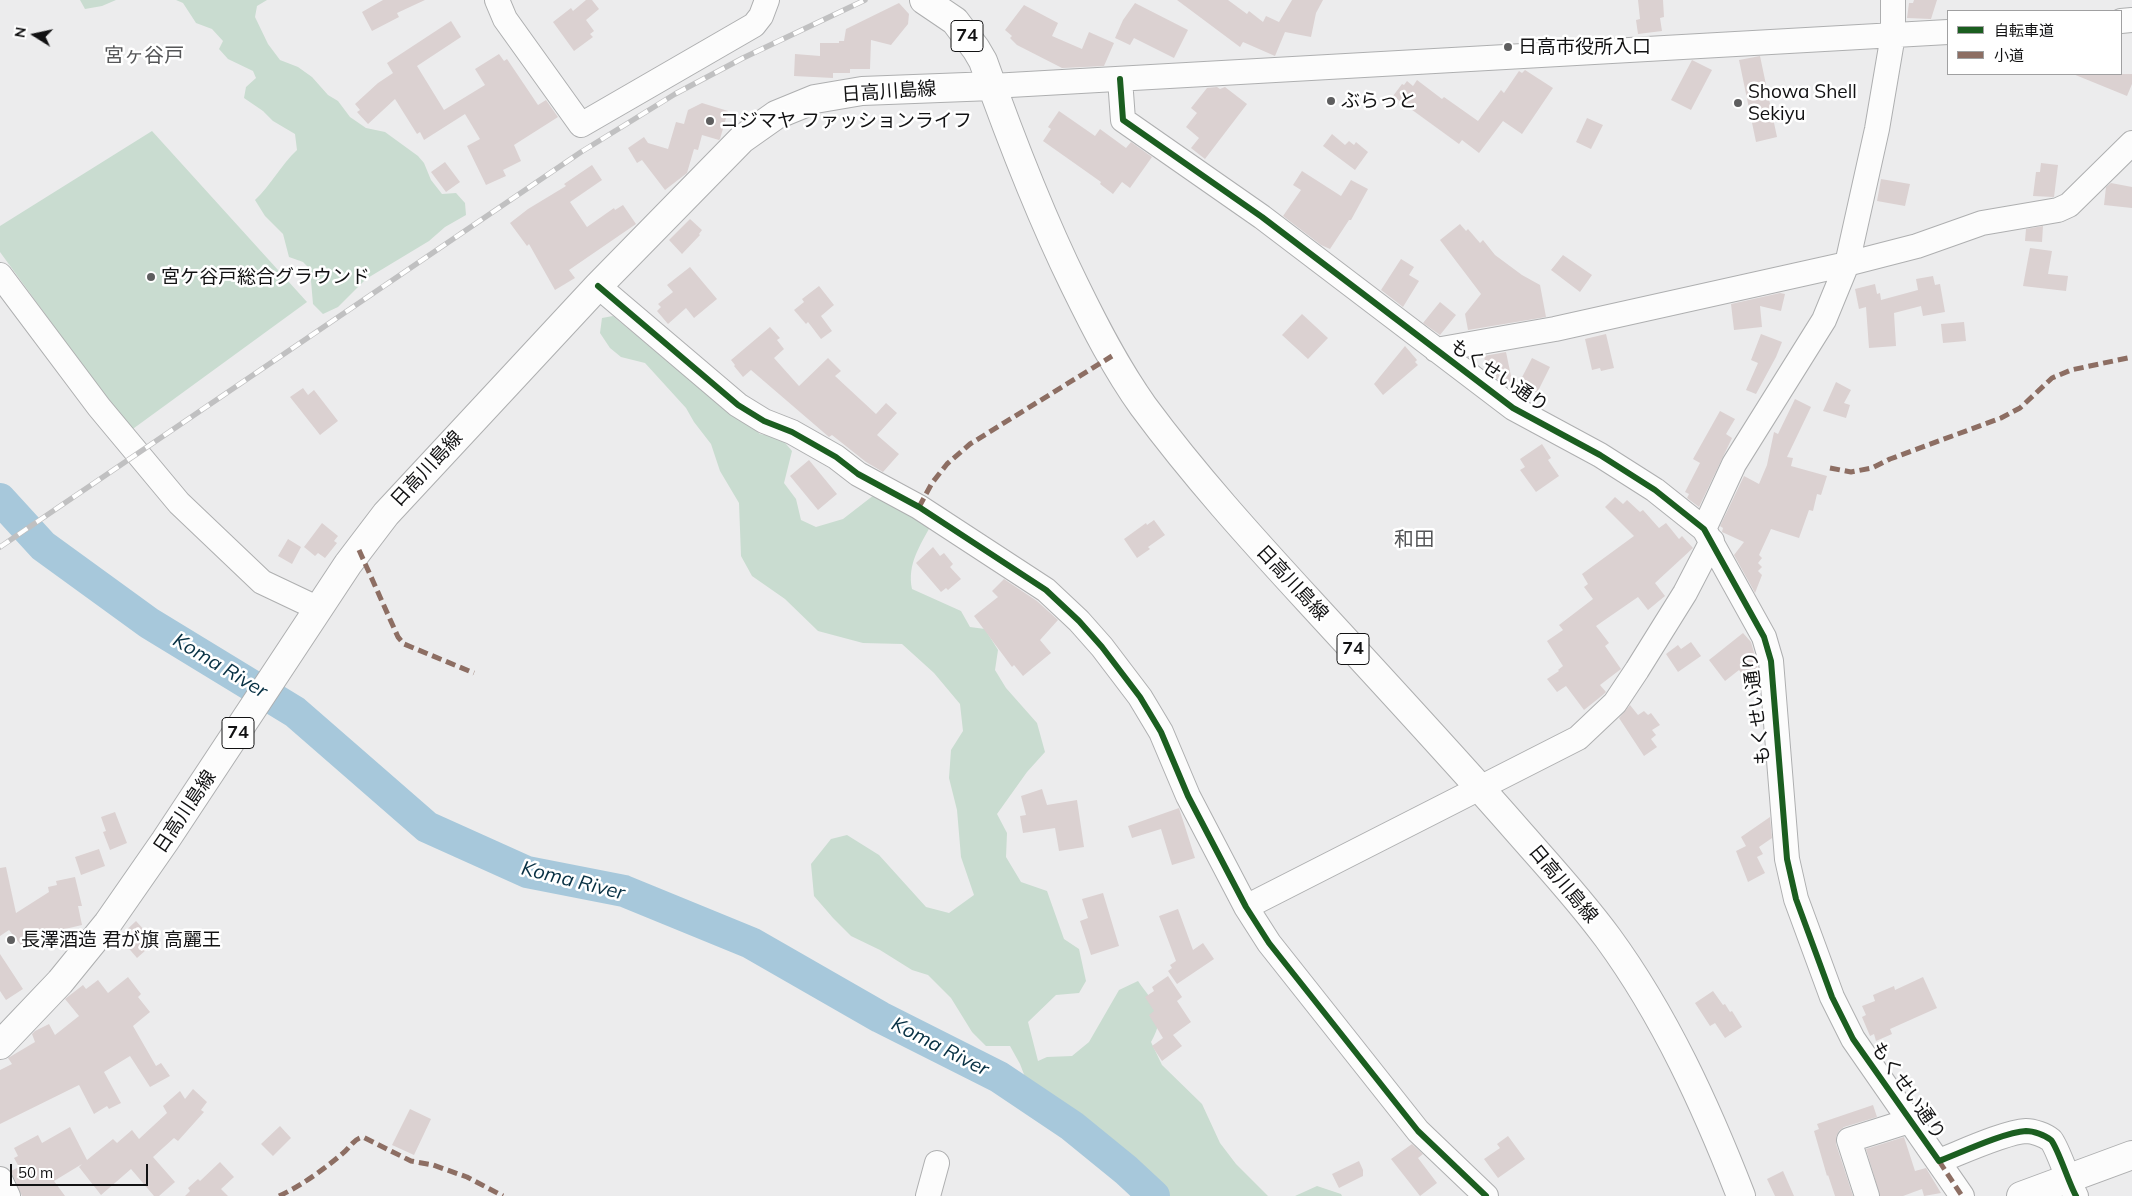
<!DOCTYPE html>
<meta charset="utf-8">
<style>
body{margin:0}
#map{position:relative;width:2132px;height:1196px;overflow:hidden;background:#ececed;font-family:Mulish,"Noto Sans JP",sans-serif}
canvas{display:block}
.legend{position:absolute;left:1947px;top:10px;width:175px;height:65px;box-sizing:border-box;background:#fff;border:1px solid #a0a0a1;margin:0;padding:6px 9px;list-style:none;font-size:15px;color:#121213}
.legend li{display:flex;align-items:center;gap:10px;height:25px}
.legend b{width:25px;border:1px solid #a0a0a1}
.north{position:absolute;left:10px;top:10px;width:50px;height:50px;-webkit-text-stroke:4px #fff;paint-order:stroke;rotate:280deg;font-size:14px;font-weight:700;line-height:20px;text-align:center;color:#121213}
.north::after{content:'';display:block;margin:auto;width:18px;height:22px;background:#121213;clip-path:polygon(50% 0,100% 100%,50% 72%,0 100%)}
.scale{position:absolute;left:10px;top:1164px;width:138px;height:22px;box-sizing:border-box;border:2px solid #121213;border-top:0;padding-left:6px;font-size:15px;line-height:18px;white-space:nowrap;color:#121213;-webkit-text-stroke:4px #fff;paint-order:stroke}
</style>
<div id="map">
<canvas width="2132" height="1196"></canvas>
<ul class="legend">
<li><b style="height:6px;background:#1b5e20"></b>自転車道</li>
<li><b style="height:6px;background:#8d6e63"></b>小道</li>
</ul>
<div class="north">N</div>
<div class="scale">50 m</div>
</div>
<script>
const g = document.querySelector('canvas').getContext('2d');
g.lineJoin = 'round';
function paint(path, color) {
  g.fillStyle = color;
  g.fill(path, 'evenodd');
}
function strokePath(path, color, width, dash) {
  g.strokeStyle = color;
  g.lineWidth = width;
  g.lineCap = dash ? 'butt' : 'round';
  g.setLineDash(dash || []);
  g.stroke(path);
}
function write(font, color, halo, rows, align = 'center') {
  g.font = font + ' Mulish,"Noto Sans JP",sans-serif';
  g.lineWidth = 5;
  g.setLineDash([]);
  g.textBaseline = 'middle';
  g.strokeStyle = halo;
  g.fillStyle = color;
  for (const [text, x, y, turn = 0] of rows) {
    g.save();
    g.translate(x, y);
    g.rotate((+turn || 0) * Math.PI / 180);
    g.textAlign = isNaN(turn) ? turn : align;
    if (halo) g.strokeText(text, 0, 0);
    g.fillText(text, 0, 0);
    g.restore();
  }
}
const green = new Path2D(`
 M80 0H116L102 6 85 9Z
 M176 0H267L257 6 255 17 268 44 280 60 298 67 312 77 328 95 338 101 350 117 366 128 385 132 418 156 424 163 431 180 442 194 456 193 465 203 466 215 445 227 429 241 366 279 338 307 323 314 313 304 310 269 303 262 289 257 283 234 265 216 255 200C271 185 281 165 297 150L295 134 273 121 263 111 244 98 246 87 256 78 253 71 228 59 219 49 223 41 212 29 196 23 183 3Z
 M152 131 307 302 130 431 0 252V226Z
 M613 316 668 362 685 370 760 434 781 438 792 451 784 483 796 499 801 520 816 527 843 519 874 495 931 525C920 546 907 564 912 589L961 611 970 627 985 629 998 650 995 670 1006 688 1037 723 1045 752 1027 772 997 814 1007 833 1006 857 1021 882 1047 891 1064 939 1079 949 1086 981 1079 993 1056 995 1028 1022 1038 1061 1047 1057 1072 1056 1089 1042 1119 990 1138 981C1155 1006 1168 1012 1151 1042L1162 1065 1202 1104 1220 1143 1236 1164 1268 1196H1167L1156 1189 1135 1190 1115 1179 1107 1168 1100 1139 1072 1117 1043 1098 1025 1077 1020 1064 1010 1046H986L972 1032 951 998 928 975 912 970 880 950 851 936 833 918 814 896 811 864 831 839 847 835 879 855 926 907 949 913 974 895 961 857 957 810 949 778 951 750 963 731 960 704 934 673 902 644 863 643 818 631 785 599 752 576 741 556 739 503 720 471 711 444 694 422 686 408 645 363 621 357 610 348 600 333 602 318Z
 M1317 1186 1341 1194 1342 1196H1295Z`);
const river = new Path2D(`
 M0 499 43 546 149 623 295 712 427 827 527 872 624 891 751 943 880 1017 999 1077 1072 1126 1126 1170 1154 1196`);
const building = new Path2D(`
 M383 0H425L397 13 399 17 372 31 362 12Z
 M586 0H592L599 9 586 20 594 31 590 34 593 37 574 51 553 22 571 8 573 11Z
 M1177 0H1228L1247 14 1249 11 1263 22 1266 16 1279 22 1292 0H1323L1316 13 1311 37 1285 32 1275 56 1243 42 1240 47Z
 M1638 0H1663L1664 17 1660 18 1662 31 1638 34 1636 20 1640 19Z
 M1914 0H1937L1931 19 1907 18 1909 3H1913Z
 M899 3 909 14 908 24 891 45 871 40 870 69H850V73H833V78L794 76 795 54 820 56V43H839V41H844L846 29Z
 M1135 3 1188 30 1174 58 1134 38 1130 45 1115 38 1123 20Z
 M1024 5 1058 23 1052 36 1082 49 1089 32 1114 43 1104 66 1062 68 1017 45 1010 38 1012 36 1005 30Z
 M451 21 461 37 417 66 444 110 485 85 475 69 499 54 504 61 507 59 538 105 546 100 558 117 514 145 521 161 503 170 506 176 486 185 467 146 480 139 465 114 424 140 420 132 417 134 395 99 368 124 357 112 360 110 355 104 378 83 393 73 387 63Z
 M1760 56 1777 137 1756 142 1739 60Z
 M1692 60 1712 70 1691 110 1671 100Z
 M1525 70 1553 88 1522 134 1503 121 1479 153 1462 140 1459 144 1393 96 1402 84 1404 85 1407 81 1413 86 1417 80 1442 99 1444 97 1478 121 1501 90 1504 93 1519 71 1522 73Z
 M2073 74H2132V84L2127 96Z
 M1217 87 1220 89 1225 87 1247 104 1205 159 1191 148 1199 138 1186 127 1197 113 1191 108 1207 88Z
 M702 103 728 111 720 139 719 140 702 135 698 150 694 149 687 173 665 190 642 160 637 163 628 148 644 137 648 143 668 149 676 122 684 124 688 110Z
 M1059 111 1095 136 1100 129 1126 148 1131 142 1152 157 1130 188 1122 182 1113 194 1100 184 1101 182 1043 141 1051 129 1048 127Z
 M1587 118 1603 125 1591 149 1576 142Z
 M1332 134 1345 145 1349 141 1354 145 1356 142 1368 152 1355 170 1323 146Z
 M445 162 460 182 446 192 431 172Z
 M2041 163 2058 165 2054 197 2033 196 2036 172H2040Z
 M592 165 602 180 570 202 587 227 614 208 615 210 623 205 636 224 569 270 575 278 555 290 529 244 527 246 510 223 528 209 566 186 564 184Z
 M1302 171 1341 196 1351 180 1368 189 1351 220H1349L1330 249 1321 245 1283 216 1301 190 1293 185Z
 M1881 179 1910 184 1905 206 1877 201Z
 M2111 183 2132 187V208L2104 205 2106 187Z
 M690 219 702 230 699 234 700 235 682 254 669 240Z
 M1460 224 1466 231 1468 229 1480 243 1483 240 1495 255 1522 275 1540 285 1546 317 1468 330 1465 314 1481 294 1440 240Z
 M2043 226 2042 242 2025 241 2026 229Z
 M2030 248 2052 251 2048 274 2068 276 2066 291 2023 286Z
 M1563 255 1592 275 1580 292 1551 270Z
 M1401 259 1414 267 1409 275 1419 281 1403 307 1381 290Z
 M690 267 717 299 694 318 686 308 668 324 657 311 661 307 658 304 673 292 667 285Z
 M1933 276 1935 285 1940 284 1945 312 1923 316 1921 306 1894 313 1896 346 1869 348 1866 307 1859 309 1855 289 1875 284 1877 294 1880 293 1881 300 1918 290 1916 279Z
 M819 286 834 305 821 316 832 331 821 339 808 322 806 324 794 310 804 302 802 299Z
 M1780 293 1785 294 1781 311 1760 306 1762 327 1734 330 1731 304Z
 M1440 302 1456 315 1440 335 1423 323Z
 M1302 314 1328 338 1308 359 1282 335Z
 M1964 322 1966 341 1943 343 1941 324Z
 M770 327 780 338 777 340 784 349 774 358 799 386 828 358 841 371 835 376 876 414 886 403 897 413 877 435 899 454 883 472 866 462 832 435 829 437 751 370 743 377 734 366 735 365 731 360Z
 M1606 334 1614 368 1601 371 1600 368 1592 370 1585 339Z
 M1761 334 1782 342 1776 357 1756 394 1746 390 1758 363 1751 360Z
 M1405 346 1417 360 1415 362 1418 365 1383 395 1374 384Z
 M1506 352 1512 381 1502 383 1487 371 1484 356Z
 M1532 358 1550 367 1537 393 1519 383Z
 M1836 382 1851 390 1844 403 1850 405 1846 418 1823 411Z
 M303 388 308 395 314 390 338 421 320 435 290 397Z
 M1795 399 1811 407 1787 457 1793 458 1791 466 1827 476 1821 495 1817 494 1813 511 1809 510 1799 538 1771 529 1759 555 1762 558 1758 563 1762 567 1758 571 1762 575 1755 593 1734 555 1744 542 1722 532 1723 528 1720 526 1744 476 1759 484 1767 465 1774 432 1778 434Z
 M1720 411 1735 419 1726 434 1732 438 1699 507 1687 498 1689 494 1685 492 1700 463 1693 459Z
 M1542 444 1551 458 1548 460 1559 476 1536 492 1520 470 1525 467 1520 459Z
 M809 460 837 494 818 510 790 476Z
 M1615 497 1623 504 1627 500 1640 512 1643 510 1659 528 1666 523 1679 539 1682 536 1693 548 1655 583 1665 596 1648 610 1638 597 1596 626 1609 643 1605 646 1621 669 1600 685 1606 692 1604 694 1584 710 1566 686 1557 692 1547 679 1559 671 1558 670 1563 666 1547 641 1563 630 1559 625 1593 599 1584 587 1588 584 1582 574 1634 536 1605 507Z
 M1154 520 1165 535 1148 547 1150 549 1137 558 1124 539 1146 523 1147 525Z
 M322 523 338 536 334 541 337 543 325 558 318 553 315 556 304 547Z
 M288 539 301 547 292 564 278 556Z
 M933 547 940 556 944 553 953 564 950 567 961 579 948 590 946 588 941 592 916 563Z
 M1004 579 1037 601 1058 620 1040 640 1051 653 1023 676 1014 665 1012 667 974 616 998 597 992 591Z
 M1743 633 1751 642 1755 656 1753 658 1757 664 1759 678 1750 684 1739 670 1725 681 1709 660Z
 M1691 642 1701 656 1678 672 1666 654 1678 645 1681 649Z
 M1630 705 1638 715 1644 711 1648 715 1651 713 1660 725 1652 730 1656 735 1651 739 1657 747 1644 756 1619 718Z
 M1042 789 1047 805 1077 800 1084 847 1059 851 1055 828 1023 833 1020 816 1026 815 1021 796Z
 M1179 808 1195 858 1172 865 1161 829 1132 838 1128 826Z
 M115 812 127 843 110 850 103 832 106 831 101 817Z
 M1770 817 1772 838 1759 847 1763 854 1757 857 1765 873 1748 882 1736 851 1746 846 1741 837Z
 M99 849 105 866 81 875 75 857Z
 M6 867 16 913 49 892 48 887 57 885 56 881 75 877 82 906H78L82 925 48 933 49 937 32 940V937L23 943 24 949 9 930 0 936V868Z
 M1103 893 1119 946 1091 955 1080 921 1088 918 1082 899Z
 M1178 909 1193 950 1203 943 1214 959 1177 984 1168 971 1172 968 1170 965 1176 961 1159 916Z
 M136 921 155 942 137 958 119 937Z
 M0 954 23 989 6 1000 0 991Z
 M1168 976 1182 997 1177 1001 1191 1022 1173 1035 1182 1046 1162 1061 1152 1046 1163 1038 1149 1015 1154 1011 1145 997 1154 991 1152 987Z
 M128 977 141 994 138 997 150 1012 133 1026 156 1066 161 1063 170 1076 150 1087 130 1056 104 1072 121 1103 109 1109 107 1106 94 1114 79 1085 0 1124V1070L12 1064 8 1058 35 1042 32 1034 35 1031 49 1024 55 1035 79 1016 65 999 83 985 86 989 98 980 108 993Z
 M1923 977 1937 1008 1890 1029 1892 1034 1876 1041 1874 1034 1870 1036 1862 1017 1866 1015 1862 1006 1875 1001 1873 995 1894 986 1895 990Z
 M1713 991 1723 1005 1725 1004 1730 1012 1732 1011 1742 1027 1725 1038 1715 1023 1710 1026 1695 1003Z
 M193 1089 207 1102 201 1110 204 1112 178 1141 174 1138 153 1157 175 1182 159 1196H154L131 1169 101 1195 79 1167 82 1164 54 1181 65 1196H22L11 1171 19 1167 14 1158 18 1156 14 1148 38 1135 42 1143 70 1127 87 1160 113 1139 117 1143 132 1130 139 1139 167 1113 163 1106 180 1091 185 1099Z
 M1873 1105 1877 1117 1844 1127 1839 1131 1836 1137V1144L1853 1196H1835L1828 1175 1827 1176 1814 1131 1819 1129 1817 1124Z
 M410 1109 431 1119 414 1155 392 1145Z
 M280 1126 291 1138 273 1156 261 1144Z
 M1508 1136 1525 1159 1498 1178 1484 1159 1500 1148 1497 1144Z
 M1904 1137 1915 1171 1926 1168 1941 1193 1924 1196 1922 1189 1903 1196H1880L1866 1149Z
 M1412 1144 1423 1154 1418 1158 1437 1183 1420 1196 1391 1159Z
 M1359 1161 1363 1170V1176L1339 1188 1332 1174Z
 M220 1162 234 1177 221 1189 228 1196H185L190 1191 188 1188 198 1179 200 1181Z
 M1783 1171 1794 1196H1775L1767 1179Z`);
const minor = new Path2D(`
 M497 0 505 19 581 125 754 25 761 16 767 0
 M2121 21 2132 20
 M1120 79 1123 120 1262 217 1513 408 1600 455 1655 490 1704 529 1764 637 1771 661 1787 859 1796 899 1832 997 1853 1039 1962 1196
 M992 86 1948 32
 M0 275 99 407 179 503 262 582 319 609
 M598 286 738 405 764 421 792 432 836 457 858 474 919 507 1046 590 1079 621 1102 647 1140 697 1161 732 1188 796 1246 907 1269 943 1418 1131 1486 1196
 M1436 350 1555 329 1847 264 1917 246 1982 223 2058 210 2069 205 2132 143
 M1704 529 1734 464 1824 320 1847 264 1877 129 1893 35V0
 M1246 907 1578 738 1615 703 1637 670 1685 593 1712 541
 M1939 1161C1960 1153 2005 1132 2026 1131 2033 1131 2045 1135 2051 1140 2058 1148 2069 1184 2076 1196
 M0 1179 8 1196
 M928 1196 937 1163
 M1867 1196 1849 1140 1909 1121`);
const major = new Path2D(`
 M924 0 955 21 976 49 983 61C1010 137 1039 213 1075 286 1095 327 1116 368 1143 406 1194 475 1251 538 1309 601 1376 674 1444 747 1510 822 1543 860 1578 897 1608 938 1665 1016 1706 1106 1741 1196
 M0 1045 60 982 108 923 165 841 348 564 386 514 598 286 742 139 776 115 815 99 862 91 992 86
 M2021 1196 2132 1155`);
const rail = new Path2D(`
 M0 547 581 152 675 94 743 58 865 0`);
const quiet = new Path2D(`
 M1830 468 1851 472 1872 468 1890 459 2001 418 2020 408 2052 378 2071 370 2132 357
 M919 507 932 483 947 464 970 444 1112 356
 M359 550 398 637 404 644 474 673
 M1939 1161 1962 1196
 M279 1196C301 1186 323 1170 342 1154 350 1148 353 1139 363 1137L411 1161 433 1165 467 1177 503 1196`);
const cycleway = new Path2D(`
 M1120 79 1123 120 1262 217 1513 408 1600 455 1655 490 1704 529 1764 637 1771 661 1787 859 1796 899 1832 997 1853 1039 1939 1161C1960 1153 2005 1132 2026 1131 2033 1131 2045 1135 2051 1140 2058 1148 2069 1184 2076 1196
 M598 286 738 405 764 421 792 432 836 457 858 474 919 507 1046 590 1079 621 1102 647 1140 697 1161 732 1188 796 1246 907 1269 943 1418 1131 1486 1196`);
const markers = [
 [1508,47,5,"#5e5e5f"],
 [1331,101,5,"#5e5e5f"],
 [1738,103,5,"#5e5e5f"],
 [710,121,5,"#5e5e5f"],
 [151,277,5,"#5e5e5f"],
 [11,940,5,"#5e5e5f"]
];
const shields = [
 [967,36,32],
 [1353,649,32],
 [238,733,32]
];
const shieldNames = [
 ["74",967,36],
 ["74",1353,649],
 ["74",238,733]
];
const poiNames = [
 ["日高市役所入口",1518,47],
 ["Showa Shell",1748,92],
 ["Sekiyu",1748,114],
 ["ぶらっと",1341,101],
 ["コジマヤ ファッションライフ",720,121],
 ["宮ケ谷戸総合グラウンド",161,277],
 ["長澤酒造 君が旗 高麗王",21,940]
];
const streetNames = [
 ["日高川島線",889,92,-4],
 ["もくせい通り",1499,376,34],
 ["日高川島線",427,469,-47],
 ["日高川島線",1292,583,47],
 ["もくせい通り",1757,708,-97],
 ["日高川島線",185,812,-56],
 ["日高川島線",1563,884,50],
 ["もくせい通り",1908,1091,55]
];
const neighbourhoodNames = [
 ["宮ヶ谷戸",144,56],
 ["和田",1414,540]
];
const waterNames = [
 ["Koma River",220,666,31],
 ["Koma River",573,881,14],
 ["Koma River",940,1047,27]
];
paint(green, '#c9dcd0');
strokePath(river, '#a7c8db', 32);
paint(building, '#dbd1d1');
strokePath(minor, '#aeafb0', 26);
strokePath(major, '#aeafb0', 30);
strokePath(minor, '#fcfcfc', 24);
strokePath(major, '#fcfcfc', 28);
strokePath(rail, '#c0c0c1', 5.5);
strokePath(rail, '#fff', 4, [11]);
strokePath(quiet, '#8d6e63', 5, [10, 5]);
strokePath(cycleway, '#1b5e20', 6);
for (const [x, y, r, color] of markers) {
  const dot = new Path2D();
  dot.arc(x, y, r, 0, 2 * Math.PI);
  g.fillStyle = color;
  g.fill(dot);
  strokePath(dot, '#fff', 2);
}
for (const [x, y, w] of shields) {
  const box = new Path2D();
  box.roundRect(x - w / 2, y - 15.5, w, 31, 4);
  g.fillStyle = '#fff';
  g.fill(box);
  strokePath(box, '#121213', 1);
}
write('bold 18px', '#121213', null, shieldNames);
write('19px', '#121213', '#fff', poiNames, 'left');
write('19px', '#121213', '#fff', streetNames);
write('20px', '#555658', '#fff', neighbourhoodNames);
write('italic 20px', '#073043', '#fff', waterNames);
</script>
